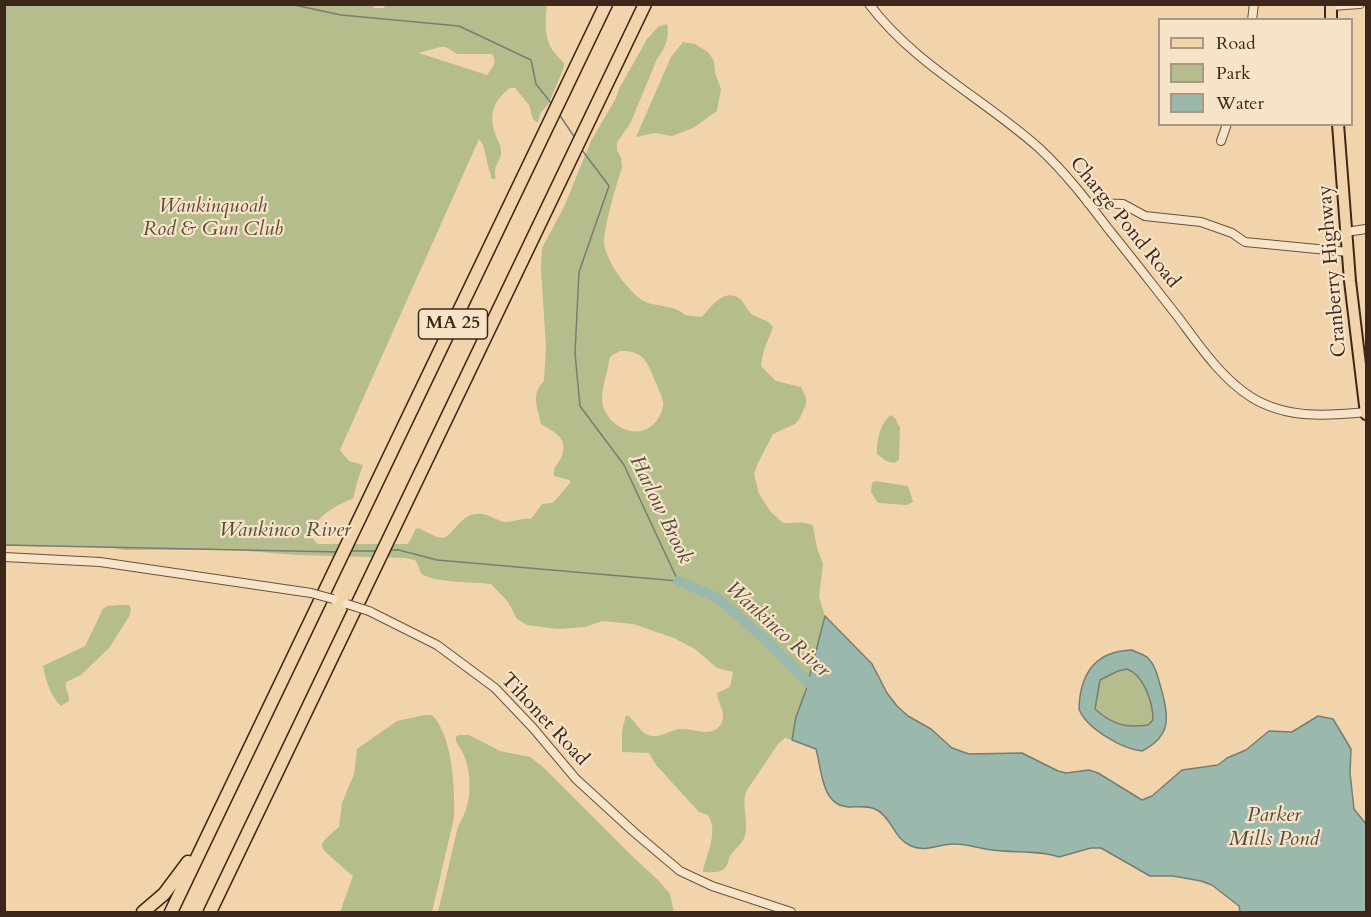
<!DOCTYPE html>
<style>
body{margin:0}
#map{position:relative;width:1371px;height:917px;overflow:hidden;background:#f1d4ab;font-family:Cardo,serif}
canvas{display:block}
.frame{position:absolute;inset:0;border:6px solid #3d271a;pointer-events:none}
.legend{position:absolute;left:1158px;top:18px;width:195px;height:108px;box-sizing:border-box;background:#f6e3c8;border:2px solid #ac9882;margin:0;padding:8px 10px;list-style:none;font-size:18px;color:#3d271a}
.legend li{display:flex;align-items:center;gap:12px;height:30px}
.legend b{width:30px;border:2px solid #ac9882}
</style>
<div id="map">
<canvas width="1371" height="917"></canvas>
<div class="frame"></div>
<ul class="legend">
<li><b style="height:8px;background:#f1d4ab"></b>Road</li>
<li><b style="height:16px;background:#b6bd8c"></b>Park</li>
<li><b style="height:16px;background:#9bb8ad"></b>Water</li>
</ul>
</div>
<script>
const g = document.querySelector('canvas').getContext('2d');
g.lineJoin = 'round';
function paint(path, color) {
  g.fillStyle = color;
  g.fill(path, 'evenodd');
}
function strokePath(path, color, width, dash) {
  g.strokeStyle = color;
  g.lineWidth = width;
  g.lineCap = dash ? 'butt' : 'round';
  g.setLineDash(dash || []);
  g.stroke(path);
}
function write(font, color, halo, rows, align = 'center') {
  g.font = font + ' Cardo,serif';
  g.lineWidth = 4.5;
  g.setLineDash([]);
  g.textBaseline = 'middle';
  g.strokeStyle = halo;
  g.fillStyle = color;
  for (const [text, x, y, turn = 0] of rows) {
    g.save();
    g.translate(x, y);
    g.rotate((+turn || 0) * Math.PI / 180);
    g.textAlign = isNaN(turn) ? turn : align;
    if (halo) g.strokeText(text, 0, 0);
    g.fillText(text, 0, 0);
    g.restore();
  }
}
const green = new Path2D(`
 M373 4 374 8H384L386 4 547 5C545 20 544 40 554 52 557 56 561 59 564 64V67L549 103 540 114 538 123 533 119 529 105 515 88H510C495 99 488 114 495 133 496 139 501 144 501 151 502 161 492 165 496 178L492 179 491 177 483 145 479 139 340 450 349 461 363 465 357 482 353 499C340 502 296 527 318 544H407L410 541 415 530 418 528 437 537 444 538C458 529 463 511 482 514 490 515 496 520 504 522 513 523 522 517 531 519L542 504 553 503 570 483V480L554 476C553 467 557 465 561 458 570 438 554 432 541 424 538 408 530 394 544 381L546 346 541 269 542 248 564 207 591 141 616 98 619 89 647 39 658 27 667 24C670 36 665 49 657 59L630 124 617 142V150L621 158 622 168C617 182 603 230 604 244 607 262 627 290 642 300 655 308 675 304 685 315L702 317C711 306 726 286 741 300 745 304 748 312 753 315 761 320 768 319 773 327 768 341 762 351 761 366L776 381 801 387 806 398V404L800 418 795 424 773 434 758 463 754 474 759 494 771 512 783 523C793 524 804 520 813 526L817 548 823 564 819 597 825 616 806 690 796 717 792 740 785 738 778 744 747 790C741 802 747 815 746 827 746 844 737 845 730 856 729 857 728 863 727 865 723 874 711 872 703 872 706 854 719 833 708 815L699 812 656 765 649 753 622 752V731L626 715C634 718 637 729 646 734 658 741 670 729 682 729 694 728 712 739 721 724 727 714 718 704 717 693L730 687 733 672 717 668 695 649 674 638 633 624 602 621 585 627 557 629 527 625 517 619 508 602 491 584C477 582 430 583 421 573 419 569 418 564 415 560L405 558 297 555 234 550H124L107 547 5 546V5ZM440 47H446L457 54H492C498 62 492 68 487 75L419 53ZM620 351C641 351 645 357 653 376 656 384 661 393 663 402 664 406 662 411 660 415 648 441 615 434 604 409 598 394 608 375 609 360L611 356Z
 M683 42 695 44 708 52 714 61 715 73 721 89 717 111 693 128 672 136 655 133 636 137 671 57Z
 M891 415 896 419 897 423 900 427 899 460 894 463 886 461 877 454C877 441 879 424 891 415Z
 M875 481 908 486 913 502 907 505 878 503 871 492 872 483Z
 M119 605H129L131 608 130 615 109 648 81 675 66 682C64 688 70 694 69 701L61 706C50 696 46 680 43 666L85 646 103 609 107 606Z
 M1127 669C1144 675 1153 703 1153 720L1148 725C1125 728 1113 725 1095 709L1100 680 1118 671Z
 M425 715H432C453 736 455 790 454 818L432 912H340L353 876C347 872 343 867 338 863 316 844 317 846 339 827L342 803 354 774 357 749 397 721Z
 M460 735H469L500 751 530 757 542 766 630 854 659 881 670 894 674 912H438L458 826C472 806 473 776 463 753 460 747 455 744 456 736Z`);
const water = new Path2D(`
 M825 616 872 664 887 693 897 706 908 716 931 729 952 748 969 754 1022 753 1058 771 1066 773 1089 770 1098 773 1142 800 1152 796 1182 770 1218 765 1227 758 1246 750 1269 731 1292 732 1318 716 1333 719 1351 749 1350 773 1354 809 1366 824V912H1240L1239 906 1212 885 1201 881 1173 876H1150L1101 848H1091L1059 857C1042 850 1012 853 992 850 980 849 968 844 956 844 939 843 928 853 911 846 894 839 892 818 877 810 869 805 858 807 849 807 821 806 822 770 816 749L792 740 796 717 806 690Z
 M1132 650C1137 653 1144 654 1148 658 1156 666 1158 678 1161 688 1169 716 1172 736 1142 751 1122 749 1086 728 1079 709 1080 674 1095 651 1132 650ZM1127 669C1144 675 1153 703 1153 720L1148 725C1125 728 1113 725 1095 709L1100 680 1118 671Z`);
const stream = new Path2D(`
 M290 4 341 15 459 26 531 60 536 84 551 103
 M559 114 575 138
 M4 545 339 552
 M388 550H399L437 560 678 581 624 465 580 406 575 353 579 272 609 186 582 150
 M350 551H378`);
const river = new Path2D(`
 M678 581 716 597 763 637 817 691`);
const minor = new Path2D(`
 M869 4C915 65 983 98 1039 148 1066 173 1088 202 1110 231 1133 259 1155 288 1178 317 1199 345 1221 378 1251 397 1286 419 1327 416 1366 412
 M1331 6 1360 4
 M1252 20 1254 4
 M1221 141 1227 124
 M1088 203 1123 204 1145 216 1201 222 1232 233 1245 242 1348 252
 M1346 232 1366 229
 M4 557 100 562 311 593
 M369 611 437 645 495 688 533 728 576 779 635 833 680 871 712 886 791 912`);
const major = new Path2D(`
 M1331 20V4
 M1338 124 1350 281 1366 414`);
const highway = new Path2D(`
 M143 912 164 894 188 862
 M171 912 606 4
 M210 912 645 4`);
const minorBridge = new Path2D(`
 M311 593 333 599
 M347 604 369 611`);
const shields = [
 [453,324,69]
];
const shieldNames = [
 ["MA 25",453,324]
];
const parkNames = [
 ["Wankinquoah",213,207],
 ["Rod & Gun Club",213,230]
];
const streetNames = [
 ["Charge Pond Road",1124,223,51],
 ["Cranberry Highway",1333,271,-95],
 ["Tihonet Road",544,720,47]
];
const waterNames = [
 ["Harlow Brook",660,510,64],
 ["Wankinco River",285,531],
 ["Wankinco River",777,630,42],
 ["Parker",1274,816],
 ["Mills Pond",1274,840]
];
paint(green, '#b6bd8c');
paint(water, '#9bb8ad');
strokePath(water, '#757e72', 1.5);
strokePath(stream, '#757e72', 1.5);
strokePath(river, '#9bb8ad', 10);
strokePath(minor, '#6a523e', 10);
strokePath(major, '#3d271a', 14);
strokePath(highway, '#3d271a', 15);
strokePath(minor, '#f6e3c8', 8);
strokePath(major, '#f1d4ab', 10);
strokePath(highway, '#f1d4ab', 12);
strokePath(minorBridge, '#6a523e', 10, []);
strokePath(minorBridge, '#f6e3c8', 8);
for (const [x, y, w] of shields) {
  const box = new Path2D();
  box.roundRect(x - w / 2, y - 15, w, 30, 4.5);
  g.fillStyle = '#f6e3c8';
  g.fill(box);
  strokePath(box, '#3d271a', 1.5);
}
write('bold 18px', '#3d271a', null, shieldNames);
write('italic 20px', '#5b4c36', '#f6e3c8', parkNames);
write('20px', '#3d271a', '#f6e3c8', streetNames);
write('italic 21px', '#544b3f', '#f6e3c8', waterNames);
</script>
